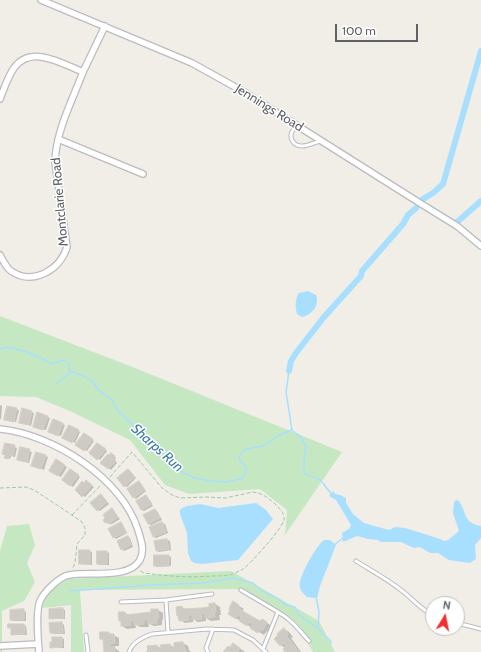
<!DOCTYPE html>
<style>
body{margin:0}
#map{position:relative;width:481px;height:652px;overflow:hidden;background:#f0eee6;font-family:Cabin,sans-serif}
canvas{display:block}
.north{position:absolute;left:425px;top:596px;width:40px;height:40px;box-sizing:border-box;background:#fff;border:1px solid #bfc0c2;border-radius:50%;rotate:10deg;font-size:11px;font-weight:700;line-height:16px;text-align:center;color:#5e6267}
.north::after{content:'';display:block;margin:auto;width:14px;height:18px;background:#ee312e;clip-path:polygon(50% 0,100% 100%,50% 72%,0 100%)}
.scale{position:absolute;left:335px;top:24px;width:83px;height:18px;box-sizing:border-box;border:2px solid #5e6267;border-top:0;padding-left:5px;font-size:12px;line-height:14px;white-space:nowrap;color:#5e6267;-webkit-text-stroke:3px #fff;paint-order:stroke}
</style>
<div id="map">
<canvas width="481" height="652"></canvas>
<div class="north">N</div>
<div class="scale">100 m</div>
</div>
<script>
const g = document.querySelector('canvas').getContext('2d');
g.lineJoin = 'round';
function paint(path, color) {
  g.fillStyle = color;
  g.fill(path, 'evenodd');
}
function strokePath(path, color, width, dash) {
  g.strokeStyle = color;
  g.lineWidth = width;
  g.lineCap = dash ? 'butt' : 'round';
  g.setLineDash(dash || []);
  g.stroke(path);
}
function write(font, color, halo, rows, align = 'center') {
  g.font = font + ' Cabin,sans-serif';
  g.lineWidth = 3;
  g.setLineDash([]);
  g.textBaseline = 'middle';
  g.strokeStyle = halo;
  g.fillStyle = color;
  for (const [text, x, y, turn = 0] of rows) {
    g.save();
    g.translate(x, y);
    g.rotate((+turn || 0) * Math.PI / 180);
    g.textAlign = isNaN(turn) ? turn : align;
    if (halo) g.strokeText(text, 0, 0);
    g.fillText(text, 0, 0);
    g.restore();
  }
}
const green = new Path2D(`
 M0 316 135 368 342 452 285 535 287 510 260 489 189 494 165 485 130 440 72 412 36 397 0 396Z
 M29 524 35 545 27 563 35 582 24 601 2 611V652H0V551L7 526Z
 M231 571 319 621 335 652H313L296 623 236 589 80 590 84 652H71V605L42 608C48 592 53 589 67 579Z`);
const water = new Path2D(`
 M308 291 316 295C320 305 312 315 302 317L297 314C295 307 295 299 299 293Z
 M333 491 335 494 340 495 346 498V503L353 514 364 523 389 530 395 527 405 528 434 537 445 541 448 540 459 531 453 513 454 502 456 500 459 501C467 513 463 523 481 526V538L475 545 476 559 470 563 449 560 438 553H430L420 547 414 548 401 542H381L378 540 368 539 357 536 343 542 342 533 349 529 351 525 336 500 329 496Z
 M256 503 266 510 273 519 238 560 202 564 194 563 191 561 188 553 187 533 180 514V510L182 508 187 506 200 504 218 508Z
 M324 540H330L336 545 320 586 317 598 307 597 301 591C300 588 299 585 300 582 302 572 316 546 324 540Z`);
const shadow = new Path2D(`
 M0 405 2 406 1 419H0Z
 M17 409 19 411 16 422 7 420Z
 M23 410 34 413 31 426 22 423Z
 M47 417 50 418 46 430 36 428Z
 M62 424 65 425 61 436 51 433Z
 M69 426 80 432 75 443 64 437Z
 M84 434 94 441 87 451 77 445Z
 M6 444 17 448 15 457 11 456 10 459 7 458Z
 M99 445 107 451 100 460 90 453Z
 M21 448 32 452 29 463 20 461Z
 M37 453 48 457 44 470 35 466Z
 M114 456 116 458 114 460 117 463 111 470 102 463Z
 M56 461 67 467 61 477 50 471Z
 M128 470 136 478 127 487 124 486Z
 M73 471 80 477 73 487 63 480Z
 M83 482 85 483H89L94 487 85 497 76 490Z
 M139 482 146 491 136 499 134 497Z
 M146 496 148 498 153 506 144 511 142 510 137 501Z
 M103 497 109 504 100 511 98 510Z
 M112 510 120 519 112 524H108L104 520Z
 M155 510 157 511 162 520 151 525 148 524Z
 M121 523 123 525 127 533 116 539 114 537Z
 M162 523 165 524 168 533 156 538 154 537Z
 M128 537 130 538 133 547 124 551 122 549 118 542Z
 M167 540 170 541 171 550 159 552 157 551 155 542Z
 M80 551 92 552V565L80 564Z
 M107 552 109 553V565H100L98 564Z
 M168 556 171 557V566L157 567 155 565Z
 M234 603 244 609 242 611 260 622 262 620 272 626 268 632 267 631 264 635 229 614Z
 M215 604 220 607 221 615H219L220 620 211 621 206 618V621L198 622 193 619V622L185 623 180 620 182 607 187 610 210 608V605Z
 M63 609 65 610V619H52L50 618Z
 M23 610 26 612V621H13L11 620Z
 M158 610 163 613V620H162V625L154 626 148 623 149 627H140L135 624 136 628 127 629 122 626V622L120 621 125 613 129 615 152 613Z
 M62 623 64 625 65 634H53L51 633 50 624Z
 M9 625H24L26 626 27 635H14L12 634V629L9 627Z
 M284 629 289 632 293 637 291 638 301 652H287L285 648 281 645Z
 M109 633 119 638V646H115V648L120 652H105L104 640 101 639Z
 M62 638 64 639V648H54L51 647 53 643Z
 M183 643 188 646 189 650 191 652H147L157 646 162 649 170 645 175 648Z
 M238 647 245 652H224L230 648Z`);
const stream = new Path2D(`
 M416 208 423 199
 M0 349C13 344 41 357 51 364 58 362 63 357 69 364V369L71 372
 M289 371 286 392 292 430
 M71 372 84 376 93 382 99 390 112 400 118 411 129 421 147 443 156 450 166 455 182 472 195 478 211 481 224 482 241 479 245 475 246 467 239 459 241 453 246 449 263 446 278 436 291 430 300 436 306 446 304 461V473C308 477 314 476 319 479 324 483 327 490 332 494
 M56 384 71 372
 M334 545 343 538
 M71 591 151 585 204 583 233 578 253 583 262 591 275 597 286 605 295 607 299 615 316 627H317L324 635 330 640 331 643
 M316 597 319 612 318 627`);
const canal = new Path2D(`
 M423 199 433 193 443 184 481 51
 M456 223 481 201
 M289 371 291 361 296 353 324 317 361 276 362 271 403 224 408 215 416 208`);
const building = new Path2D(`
 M7 406 17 408 14 422 4 420Z
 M22 408 32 411 29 425 19 423Z
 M37 412 48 416 43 430 33 427Z
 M53 419 63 423 58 436 48 432Z
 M69 425 79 430 72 443 62 438Z
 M84 433 93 439 84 451 75 445Z
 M5 443 15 445 13 456 9 455 8 459 4 458 5 455 2 454Z
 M97 443 106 449 97 460 89 453Z
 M20 447 30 449 27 462 17 460Z
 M36 452 46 455 41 469 31 466Z
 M111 453 115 456 113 458 116 461 108 469 100 463 108 454 109 455Z
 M56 459 65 465 58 476 49 471Z
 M70 469 79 475 70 486 62 480Z
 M128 469 135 477 124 487 117 478Z
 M86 480 92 485 82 497 75 490 82 481 84 483Z
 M139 481 145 490 133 498 127 489Z
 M101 494 107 502 97 511 90 503Z
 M146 495 152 504 141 510 136 501Z
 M112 508 118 517 109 524 107 522 105 523 103 520 105 518 103 515Z
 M155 509 160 518 148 524 143 515Z
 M121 522 126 532 113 538 108 529Z
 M162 522 166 532 153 537 149 527Z
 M128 536 131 545 121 550 117 541Z
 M167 539 169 549 156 551 154 541Z
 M79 550H90V564H79Z
 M97 551H107V564H97Z
 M154 555H169V566H154Z
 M233 601 239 605 238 607 244 612 260 621 262 619 267 622 263 630 261 629 258 633 250 628 253 624 249 622 247 626 239 621 241 617 238 615 236 619 228 614 230 610 229 609Z
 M215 603 216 612H214L215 617 205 618V614H201L202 619 192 620V615H188L189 620 179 621 178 616H177L176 607 182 606 183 609 201 608 209 607V604Z
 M63 608 64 618 49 619V609Z
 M24 609V620H10V610Z
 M151 609H158L159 618H157V623L148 624 147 619 144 620V624L134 625V620L130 621 131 625 121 626V621H119L118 612H125V615L143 613 151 612Z
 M62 622 63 633H50L49 623Z
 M8 624H24L25 634 11 635V628H8Z
 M284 628 288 634 286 635 299 652H285L283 649 286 646 284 643 280 646 274 639 278 635 277 634Z
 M100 632H109V634H114L115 643 110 644V647H115V652H104L103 639H100Z
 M52 637H62V647L50 648V642H52Z
 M183 642 186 652H146L148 651 147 646 157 645V649H161L160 645 170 644 171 648H174V643Z
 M233 643 240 648 238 652H223L228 646 230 647Z`);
const path = new Path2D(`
 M110 477 132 452 162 488 172 495 180 498 206 497 225 498 253 492C262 493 267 497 274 503 279 508 285 513 284 520 282 529 251 563 243 569 239 571 234 574 229 575 223 576 217 576 211 576 188 578 166 576 144 573L139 570
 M0 488 26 487 34 490 60 507 82 522 85 528V535L77 544 75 562 73 568
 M72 515 100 486`);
const service = new Path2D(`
 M298 126C297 127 295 128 293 130 288 137 293 146 302 146 308 146 315 142 321 141
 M356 561C372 571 387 579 401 590 412 598 421 610 433 615
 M241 590 278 612 263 649
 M166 600 212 594
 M121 602 166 600 168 632
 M278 612C291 619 299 630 309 641
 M457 623 481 629
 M86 635 88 652
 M129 652C132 643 143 637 152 634L207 629 234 630 253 640 266 652
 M208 652 206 648 213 629`);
const minor = new Path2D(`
 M41 0 192 63 244 92 423 205 457 226 481 246
 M83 72 105 26
 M0 99C4 89 8 76 14 68 31 44 63 64 83 72 72 101 56 131 55 162L67 247C60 270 33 286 11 271 6 267 3 261 0 255
 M58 139 143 174
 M0 429C52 434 122 478 138 530 141 540 145 550 140 560 129 580 87 571 69 575 60 576 44 592 40 601 36 610 38 640 39 652
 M0 646 38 644`);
const streetNames = [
 ["Jennings Road",269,108,32],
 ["Montclarie Road",60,202,-95]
];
const waterNames = [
 ["Sharps Run",157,448,42]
];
paint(green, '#c5e8c3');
paint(water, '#a8dfff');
paint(shadow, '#0003');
strokePath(stream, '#a8dfff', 1.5);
strokePath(canal, '#a8dfff', 6);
paint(building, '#cecac5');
strokePath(building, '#d5cfc4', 1);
strokePath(service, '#b9bcc0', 5);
strokePath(minor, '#b9bcc0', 8);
strokePath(path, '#9bcaa6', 1, [4, 2]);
strokePath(service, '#fff', 3);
strokePath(minor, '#fff', 5.5);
write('13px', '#5e6267', '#fff', streetNames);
write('italic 14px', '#3d7aad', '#fff', waterNames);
</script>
